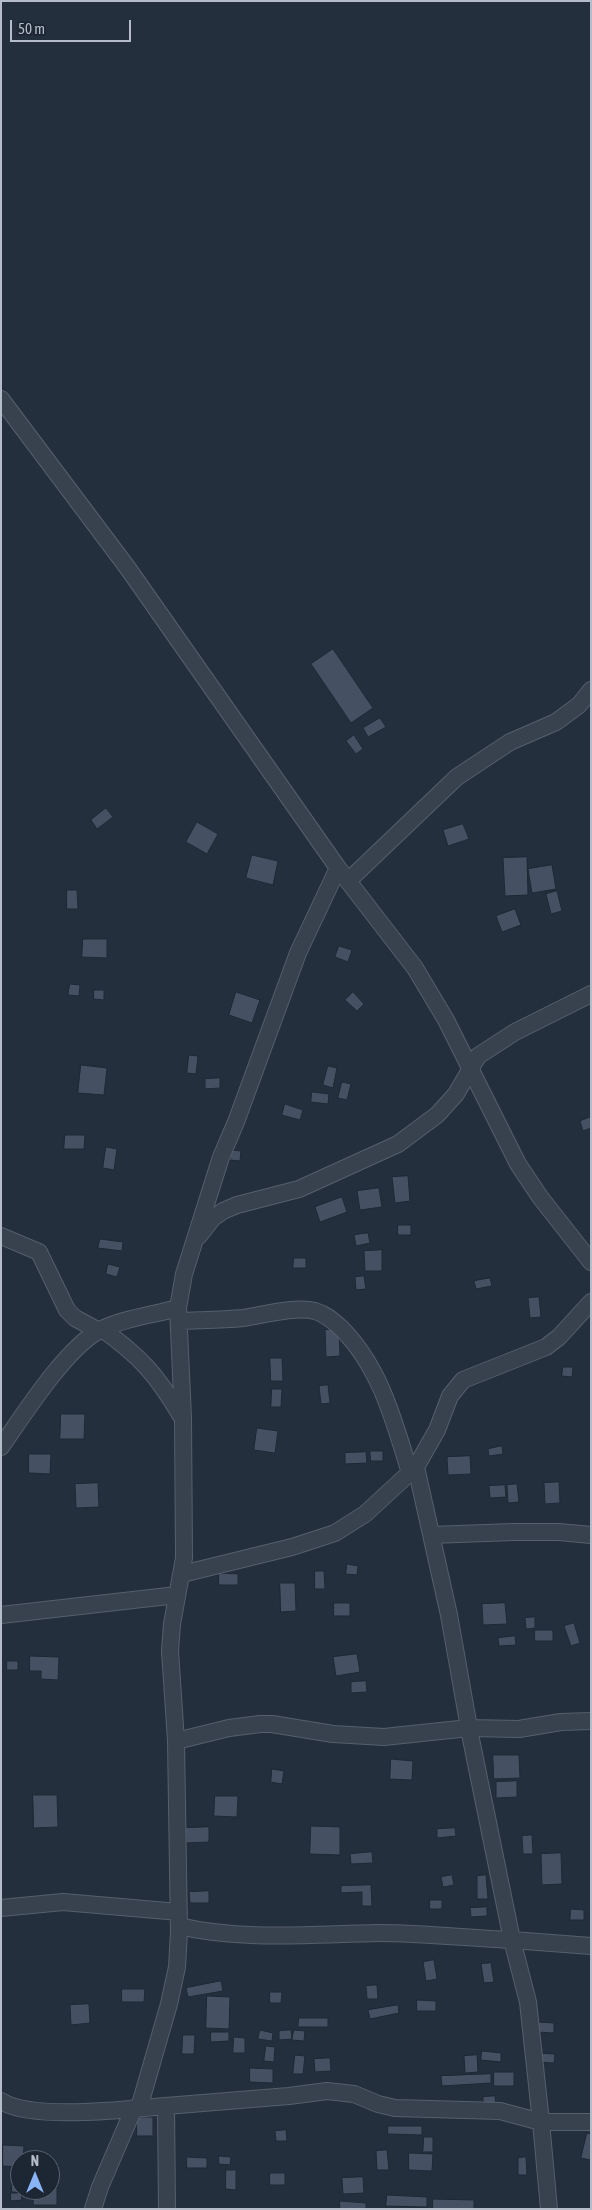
<!DOCTYPE html>
<style>
body{margin:0}
#map{position:relative;width:592px;height:2210px;overflow:hidden;background:#242f3e;font-family:"Asap Condensed",sans-serif}
canvas{display:block}
.frame{position:absolute;inset:0;border:2px solid #b4bcc9;pointer-events:none}
.north{position:absolute;left:10px;top:2150px;width:50px;height:50px;box-sizing:border-box;background:#1d2633;border:1px solid #59626f;border-radius:50%;rotate:0deg;font-size:14px;font-weight:700;line-height:20px;text-align:center;color:#b4bcc9}
.north::after{content:'';display:block;margin:auto;width:18px;height:22px;background:#8ab4f8;clip-path:polygon(50% 0,100% 100%,50% 72%,0 100%)}
.scale{position:absolute;left:10px;top:20px;width:121px;height:22px;box-sizing:border-box;border:2px solid #b4bcc9;border-top:0;padding-left:6px;font-size:15px;line-height:18px;white-space:nowrap;color:#b4bcc9;-webkit-text-stroke:4px #1d2633;paint-order:stroke}
</style>
<div id="map">
<canvas width="592" height="2210"></canvas>
<div class="frame"></div>
<div class="north">N</div>
<div class="scale">50 m</div>
</div>
<script>
const g = document.querySelector('canvas').getContext('2d');
g.lineJoin = 'round';
function paint(path, color) {
  g.fillStyle = color;
  g.fill(path, 'evenodd');
}
function strokePath(path, color, width, dash) {
  g.strokeStyle = color;
  g.lineWidth = width;
  g.lineCap = dash ? 'butt' : 'round';
  g.setLineDash(dash || []);
  g.stroke(path);
}
const building = new Path2D(`
 M333 649 373 708 351 723 311 664Z
 M380 718 386 727 368 737 363 728Z
 M354 735 363 749 356 754 346 741Z
 M106 808 113 817 97 829 91 820Z
 M197 822 218 834 207 854 186 842Z
 M463 824 469 839 448 846 443 830Z
 M252 855 278 861 273 885 246 878Z
 M527 857 528 895 505 896 503 858Z
 M552 865 556 889 532 893 528 869Z
 M67 890H77L78 909H67Z
 M557 891 562 911 551 914 546 894Z
 M515 909 521 925 502 932 496 916Z
 M83 939H107V958L82 957Z
 M339 946 352 950 348 962 335 957Z
 M70 984 80 985 79 996 68 995Z
 M94 990H104V1000L94 999Z
 M236 992 260 1000 252 1023 229 1015Z
 M353 992 364 1004 357 1011 345 1000Z
 M189 1055 198 1056 196 1074 187 1073Z
 M81 1065 107 1068 104 1095 78 1093Z
 M328 1066 337 1068 333 1088 323 1085Z
 M220 1078V1088L205 1089V1079Z
 M342 1082 351 1084 347 1100 338 1098Z
 M312 1092 329 1094 328 1104 311 1102Z
 M285 1104 303 1110 300 1120 282 1115Z
 M591 1117V1128L583 1131 580 1121Z
 M65 1135H85L84 1149H64Z
 M106 1147 117 1149 114 1170 103 1168Z
 M232 1150 241 1151 240 1161 230 1160Z
 M408 1176 410 1201 395 1203 392 1177Z
 M379 1188 382 1207 360 1210 357 1191Z
 M342 1197 347 1212 320 1222 315 1207Z
 M398 1225H411V1235H398Z
 M368 1233 370 1243 356 1246 354 1235Z
 M100 1239 123 1242 122 1251 98 1248Z
 M382 1250V1271H365L364 1251Z
 M294 1258H306V1268H293Z
 M108 1264 120 1267 117 1277 106 1274Z
 M364 1276 366 1289 356 1290 355 1277Z
 M490 1278 492 1286 476 1289 474 1281Z
 M539 1297 541 1317 530 1318 528 1298Z
 M339 1329 340 1356 326 1357 325 1330Z
 M270 1358H282L283 1381H271Z
 M563 1367H573L572 1377 562 1376Z
 M328 1385 330 1403 321 1404 319 1386Z
 M272 1389H282L281 1407H271Z
 M61 1414H85L84 1439H60Z
 M257 1428 278 1431 275 1453 254 1450Z
 M502 1446 503 1454 489 1456 488 1449Z
 M370 1451H383V1461H371Z
 M366 1452 367 1463 345 1464V1453Z
 M29 1454H51L50 1474 29 1473Z
 M470 1456 471 1474 448 1475 447 1457Z
 M559 1482 560 1503 545 1504 544 1483Z
 M98 1483 99 1507 76 1508 75 1484Z
 M517 1484 519 1502 508 1503 507 1485Z
 M505 1485 506 1497 490 1498 489 1486Z
 M347 1564 358 1566 357 1575 346 1574Z
 M315 1571H324L325 1589H315Z
 M219 1573 238 1574V1585H219Z
 M280 1583H295L296 1611 281 1612Z
 M334 1603H350V1616H334Z
 M505 1603 507 1624 483 1625 482 1604Z
 M535 1617V1628L526 1629 525 1618Z
 M574 1623 580 1643 571 1646 564 1626Z
 M535 1630H553V1641H535Z
 M515 1636 516 1645 499 1646 498 1638Z
 M357 1654 360 1672 336 1676 333 1657Z
 M30 1656 59 1657 58 1680 41 1679V1671H30Z
 M7 1661H18V1670H7Z
 M366 1681 367 1692 351 1693V1682Z
 M493 1755H519L520 1778 494 1779Z
 M391 1759 413 1761 412 1780 390 1779Z
 M272 1769 284 1771 282 1784 271 1782Z
 M517 1781V1797L496 1798V1782Z
 M33 1795H57L58 1827 34 1828Z
 M215 1796H238L237 1817 214 1816Z
 M311 1826 340 1827V1855L310 1854Z
 M209 1827V1842L186 1843 185 1828Z
 M455 1828 456 1836 437 1838V1829Z
 M532 1835 533 1854H523L522 1836Z
 M372 1852 373 1863 351 1864 350 1854Z
 M561 1853 562 1884 542 1885 541 1854Z
 M452 1875 454 1885 443 1887 441 1877Z
 M486 1875 488 1899H477V1876Z
 M371 1885 372 1906H362V1892L341 1893V1886Z
 M209 1891V1903H190L189 1892Z
 M430 1900H442V1909H430Z
 M487 1907V1916L471 1917 470 1908Z
 M571 1909 584 1910V1920H570Z
 M434 1960 437 1979 426 1981 423 1962Z
 M491 1963 494 1982 484 1983 481 1964Z
 M221 1981 223 1991 188 1997 186 1988Z
 M377 1985 378 1999H367L366 1986Z
 M122 1989H145L144 2002H122Z
 M270 1992H282L281 2003H270Z
 M207 1996 230 1997 229 2029 206 2028Z
 M417 2000 436 2001V2011H417Z
 M89 2004 90 2023 71 2025 70 2005Z
 M398 2005 399 2013 370 2019 368 2010Z
 M299 2018H328V2027H298Z
 M538 2022 554 2023V2033L537 2032Z
 M260 2030 273 2033 272 2041 258 2039Z
 M291 2030 292 2039 279 2040V2031Z
 M294 2030 305 2031 304 2041 292 2040Z
 M211 2032H229V2041L211 2042Z
 M183 2035H195L194 2054H182Z
 M234 2037 245 2038V2053H233Z
 M266 2046 275 2047 274 2062 264 2061Z
 M482 2051 501 2053V2062L481 2060Z
 M537 2053 555 2054 554 2063 537 2062Z
 M295 2055 305 2056 303 2074H293Z
 M477 2055 478 2072 465 2073 464 2056Z
 M330 2058 331 2071 315 2072 314 2059Z
 M250 2068 273 2069V2083L250 2082Z
 M494 2072H514V2086H494Z
 M491 2074V2083L442 2086 441 2076Z
 M495 2096 496 2109H483V2097Z
 M137 2117H153V2136H137Z
 M388 2126H422V2135L388 2134Z
 M286 2130 287 2141H276L275 2131Z
 M587 2133 591 2134V2160L581 2158Z
 M424 2137H433V2152H423Z
 M3 2145 24 2146 23 2160H20V2167L3 2166Z
 M387 2150 389 2170H377L376 2151Z
 M409 2153 433 2154 432 2171 409 2170Z
 M219 2156 231 2157 230 2165 219 2164Z
 M187 2157 207 2158V2168H187Z
 M526 2157 527 2175H518V2158Z
 M226 2170H236V2190L226 2189Z
 M270 2173H285V2185H270Z
 M363 2177 364 2193 343 2194 342 2178Z
 M50 2184H57V2205H33L34 2190H50Z
 M12 2185H20V2190H31V2193L12 2192Z
 M11 2193H21L22 2200 11 2201Z
 M387 2195 427 2197V2207L386 2206Z
 M433 2199 474 2200V2209H433Z
 M340 2201 366 2203V2209H340Z`);
const minor = new Path2D(`
 M1 399 127 567 338 868
 M348 881 457 777 510 742 556 722 579 705 591 690
 M1 1236 39 1252 67 1310 75 1318 99 1331
 M198 1237 213 1218 223 1211 237 1205 299 1189 398 1144 437 1115 456 1094 478 1056 515 1032 591 994
 M178 1308 184 1274 221 1157 236 1122 298 953 338 868 415 968 446 1020 518 1164 540 1197 591 1262
 M179 1321C200 1320 222 1320 243 1318 263 1315 296 1306 315 1311 325 1314 332 1320 340 1327 380 1366 394 1421 410 1473
 M102 1329C141 1357 157 1375 181 1416
 M1 1447C24 1414 66 1348 100 1330 124 1318 153 1315 178 1308L183 1418 184 1558 172 1624 170 1651 176 1741 179 1932 177 1967 169 2004 139 2108
 M416 1467 449 1615 471 1739 512 1940 591 1946
 M431 1535 513 1532H559L591 1535
 M182 1574 292 1547 335 1533 365 1514 416 1467 437 1430 450 1396 463 1380 546 1347 559 1337 591 1302
 M1 1615 177 1595
 M176 1741 229 1728 260 1724H272L333 1734 384 1737 469 1728 519 1729 561 1722 591 1721
 M1 1908 63 1902 179 1912
 M179 1926C241 1941 314 1934 378 1933 422 1933 467 1938 512 1940L528 2002 541 2122H591
 M1 2101C31 2121 128 2109 166 2106L167 2209
 M166 2106 289 2096 327 2091 354 2094 378 2104 395 2108 500 2111 541 2122 549 2209
 M93 2209 100 2187 134 2108`);
paint(building, '#455162');
strokePath(building, '#1f2835', 1);
strokePath(minor, '#565f6c', 18);
strokePath(minor, '#38414e', 16);
</script>
